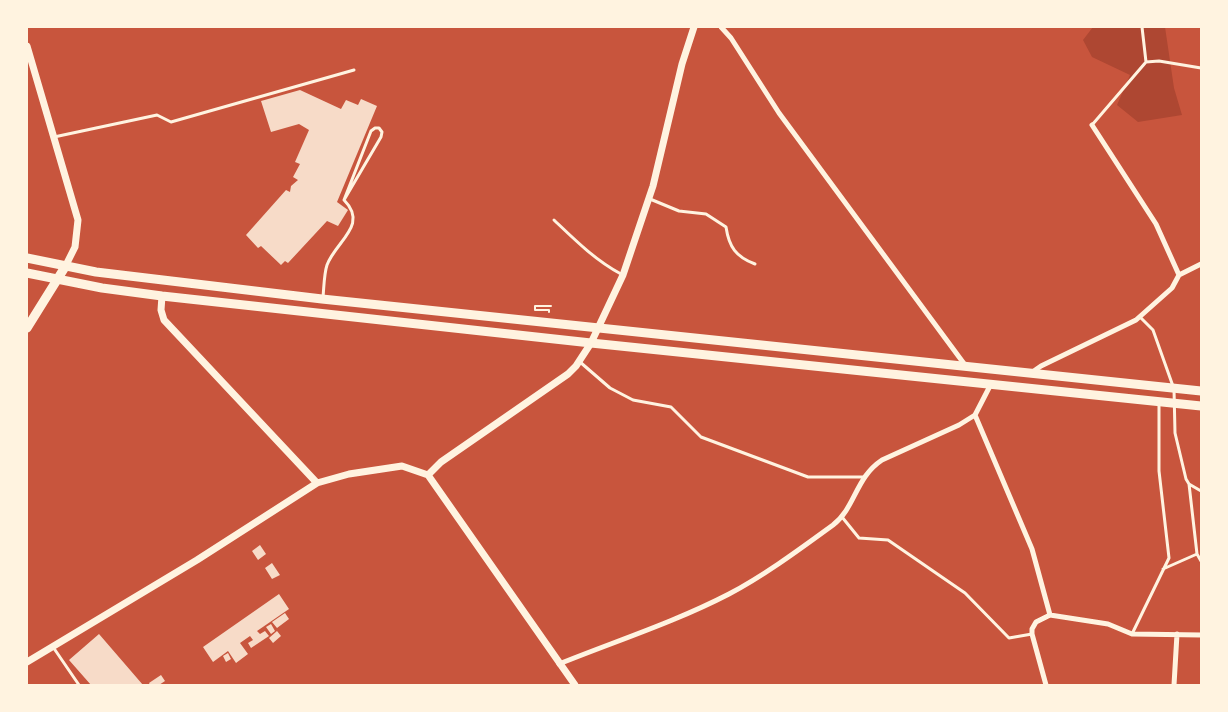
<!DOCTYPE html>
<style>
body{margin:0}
#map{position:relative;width:1228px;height:712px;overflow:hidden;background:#c8553d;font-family:"IBM Plex Serif",serif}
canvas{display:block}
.frame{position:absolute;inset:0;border:28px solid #fff3e0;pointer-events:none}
</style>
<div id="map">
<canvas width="1228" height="712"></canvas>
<div class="frame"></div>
</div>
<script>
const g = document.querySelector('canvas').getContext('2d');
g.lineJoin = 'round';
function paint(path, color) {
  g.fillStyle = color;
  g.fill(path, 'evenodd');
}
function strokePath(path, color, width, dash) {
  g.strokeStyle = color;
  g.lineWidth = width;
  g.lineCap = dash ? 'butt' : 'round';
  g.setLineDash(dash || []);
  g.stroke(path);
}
const green = new Path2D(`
 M1093 27H1165L1174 88 1182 115 1138 122 1117 105 1130 75 1092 57 1083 40Z`);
const building = new Path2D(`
 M300 90 341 109 346 100 358 105 361 99 377 106 337 202 348 210 338 226 327 221 288 263 285 261 281 265 261 246 258 248 246 235 286 190 290 192 291 186 298 180 293 177 300 164 295 162 309 130 299 124 271 132 261 101Z
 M260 545 266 554 258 560 252 551Z
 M272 563 280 575 272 579 265 568Z
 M279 594 289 609 257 631 260 634 265 631 269 636 251 648 248 643 253 640 250 636 240 643 248 654 236 663 228 651 213 662 203 647Z
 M285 613 289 619 277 628 272 622Z
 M271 624 275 631 271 634 266 627Z
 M277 631 281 636 273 643 269 638Z
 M99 634 143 685H91L69 660Z
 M228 653 231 659 226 662 223 656Z
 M161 675 165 681 159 685H150L149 683Z`);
const path = new Path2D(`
 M549 312V310H535V306H551`);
const service = new Path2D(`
 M1146 62 1159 61 1201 68
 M1092 125 1146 62 1142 27
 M375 128H379L382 132 381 137 344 200 371 131Z
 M54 137 157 115 171 122 354 70
 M650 199 679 211 706 214 726 227C729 247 736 257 755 264
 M554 220C575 240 595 260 621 274
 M323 297C324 287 324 274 327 265 336 241 369 225 344 200
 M1140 317 1153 330 1174 389 1175 433 1186 479 1189 484 1201 491
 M580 362 610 388 633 400 671 407 701 437 808 477H864
 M1189 484 1197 554 1201 561
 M842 517 859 538 888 540 965 593 1009 638 1032 634
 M1163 569 1197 554
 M1132 634 1169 558 1159 471V405
 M53 647 79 685`);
const minor = new Path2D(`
 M721 27 731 38 779 113 965 365
 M1092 125 1156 224 1179 275
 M1031 373 1041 366 1136 320 1172 288 1179 275 1201 264
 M975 415 1032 549 1050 615
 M559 664C616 641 675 622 729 594 765 575 800 549 833 525 856 507 855 478 882 460L959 425 975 415 991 384
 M1046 685 1032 634V629L1036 622 1050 615 1108 624 1132 634 1201 635
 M1174 685 1177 634`);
const tertiary = new Path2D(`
 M27 46 78 220 75 247 65 267
 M162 296 161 310 164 320 317 483
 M428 475 441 462 568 374 576 366 591 343 623 275 653 186 682 64 694 27
 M27 662 197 560 317 483 349 474 402 466 428 475 575 685`);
const primary = new Path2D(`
 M27 328 65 267`);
const trunk = new Path2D(`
 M27 258 96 272 322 299 1201 391
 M27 273 102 288 162 296 591 343 1201 406`);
paint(green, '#ae4732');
paint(building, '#f7dbc8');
strokePath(path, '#fff3e0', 2);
strokePath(service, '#fff3e0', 3);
strokePath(minor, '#fff3e0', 5);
strokePath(tertiary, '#fff3e0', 7);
strokePath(primary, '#fff3e0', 9);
strokePath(trunk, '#fff3e0', 9);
</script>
